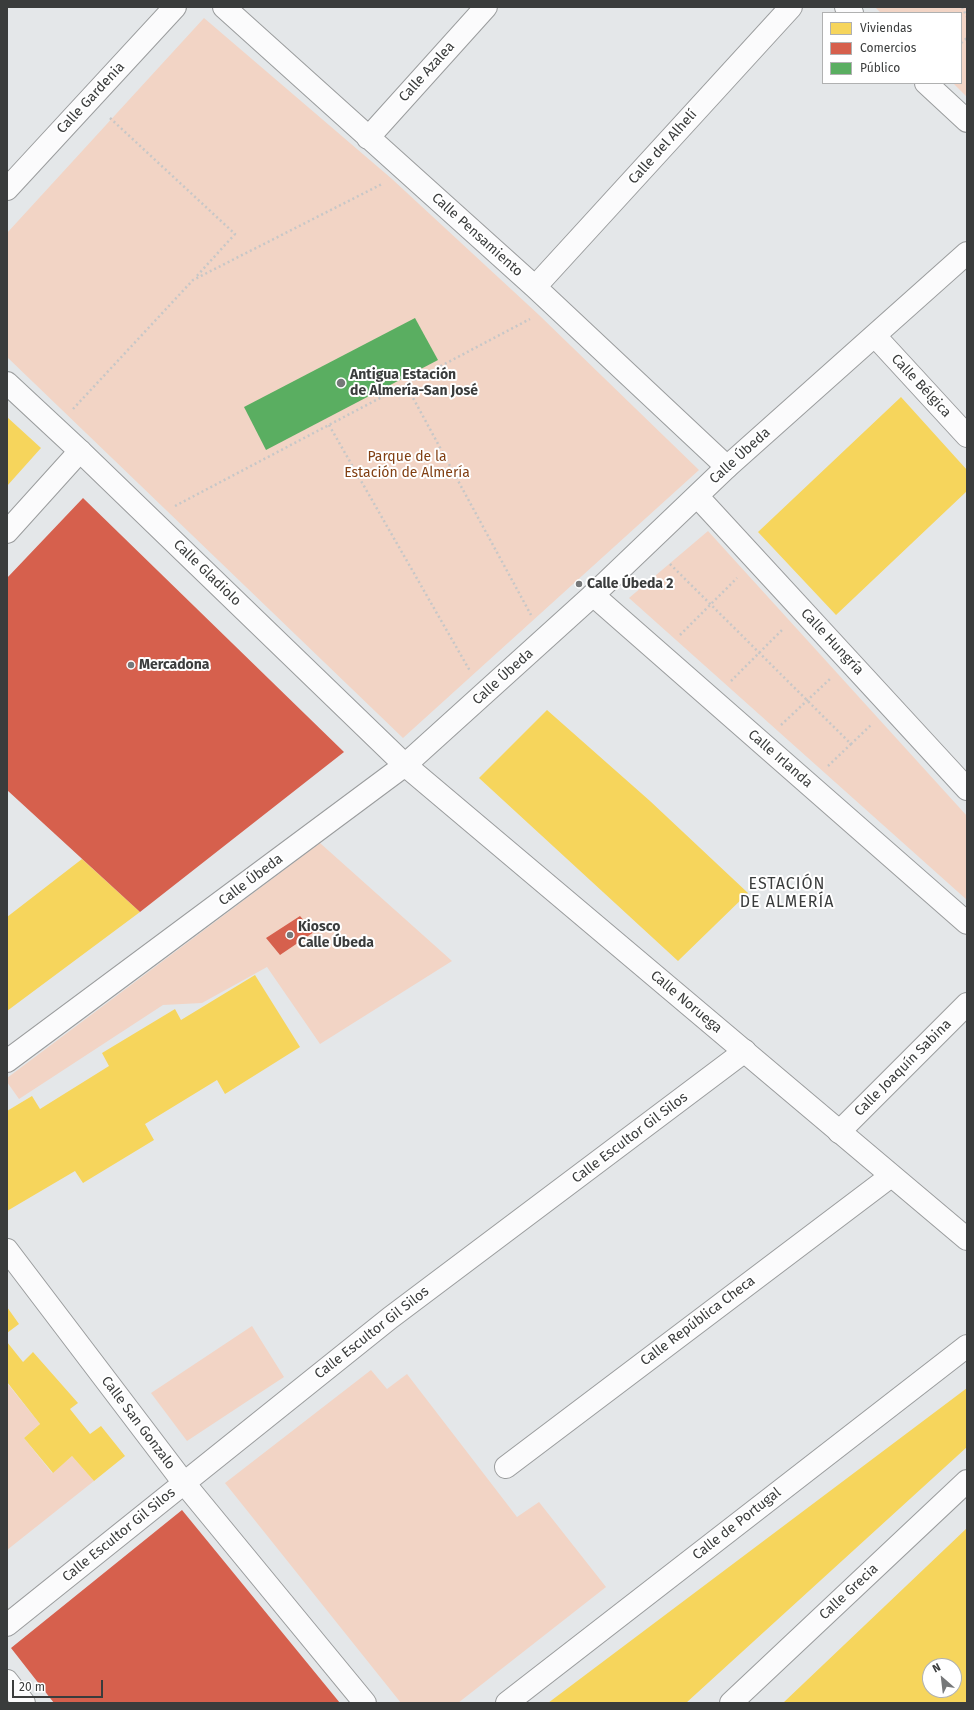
<!DOCTYPE html>
<meta charset="utf-8">
<style>
body{margin:0}
#map{position:relative;width:974px;height:1710px;overflow:hidden;background:#e4e7e9;font-family:"Fira Sans",sans-serif}
canvas{display:block}
.frame{position:absolute;inset:0;border:8px solid #3a3c3c;pointer-events:none}
.legend{position:absolute;left:822px;top:12px;width:140px;height:72px;box-sizing:border-box;background:#fff;border:1px solid #b0b1b1;margin:0;padding:5px 7px;list-style:none;font-size:12px;color:#3a3c3c}
.legend li{display:flex;align-items:center;gap:8px;height:20px}
.legend b{width:20px;border:1px solid #b0b1b1}
.north{position:absolute;left:922px;top:1658px;width:40px;height:40px;box-sizing:border-box;background:#fff;border:1px solid #b0b1b1;border-radius:50%;rotate:332deg;font-size:11px;font-weight:700;line-height:16px;text-align:center;color:#3a3c3c}
.north::after{content:'';display:block;margin:auto;width:14px;height:18px;background:#767879;clip-path:polygon(50% 0,100% 100%,50% 72%,0 100%)}
.scale{position:absolute;left:12px;top:1680px;width:91px;height:18px;box-sizing:border-box;border:2px solid #3a3c3c;border-top:0;padding-left:5px;font-size:12px;line-height:14px;white-space:nowrap;color:#3a3c3c;-webkit-text-stroke:3px #fff;paint-order:stroke}
</style>
<div id="map">
<canvas width="974" height="1710"></canvas>
<div class="frame"></div>
<ul class="legend">
<li><b style="height:11px;background:#f6d55c"></b>Viviendas</li>
<li><b style="height:11px;background:#d6604d"></b>Comercios</li>
<li><b style="height:11px;background:#5aae61"></b>Público</li>
</ul>
<div class="north">N</div>
<div class="scale">20 m</div>
</div>
<script>
const g = document.querySelector('canvas').getContext('2d');
g.lineJoin = 'round';
function paint(path, color) {
  g.fillStyle = color;
  g.fill(path, 'evenodd');
}
function strokePath(path, color, width, dash) {
  g.strokeStyle = color;
  g.lineWidth = width;
  g.lineCap = dash ? 'butt' : 'round';
  g.setLineDash(dash || []);
  g.stroke(path);
}
function write(font, color, halo, rows, align = 'center') {
  g.font = font + ' "Fira Sans",sans-serif';
  g.lineWidth = 4;
  g.setLineDash([]);
  g.textBaseline = 'middle';
  g.strokeStyle = halo;
  g.fillStyle = color;
  for (const [text, x, y, turn = 0] of rows) {
    g.save();
    g.translate(x, y);
    g.rotate((+turn || 0) * Math.PI / 180);
    g.textAlign = isNaN(turn) ? turn : align;
    if (halo) g.strokeText(text, 0, 0);
    g.fillText(text, 0, 0);
    g.restore();
  }
}
const green = new Path2D(`
 M875 7H967V97L953 83H961V13H881Z
 M204 18 392 179 539 315 699 470 403 738 7 357V233Z
 M708 531 967 816V900L629 598Z
 M320 843 452 961 320 1044 267 967 202 1003 163 1005 19 1099 7 1082V1078Z
 M252 1326 284 1377 187 1441 151 1393Z
 M371 1370 387 1389 407 1374 517 1517 539 1502 606 1587 458 1703H401L225 1483Z
 M7 1383 40 1424 24 1438 52 1473 72 1456 94 1481 7 1550Z`);
const homes = new Path2D(`
 M901 397 967 470V491L836 615 758 532Z
 M7 417 41 448 7 486Z
 M547 710 650 801 748 893 678 961 479 778Z
 M82 859 140 912 7 1011V917Z
 M255 975 300 1047 225 1094 217 1080 145 1124 154 1140 83 1183 75 1171 7 1211V1111L32 1096 40 1109 109 1066 102 1053 175 1009 181 1020Z
 M7 1307 19 1324 7 1333Z
 M7 1342 23 1362 33 1352 78 1403 70 1409 90 1434 101 1426 125 1456 94 1481 72 1456 53 1473 24 1438 40 1424 7 1382Z
 M967 1388V1447L686 1703H548Z
 M967 1528V1703H783ZM930 1666H954V1690H930Z`);
const shops = new Path2D(`
 M83 498 344 752 140 912 7 790V578Z
 M300 916 314 932 280 955 266 938Z
 M182 1510 340 1703H54L11 1648Z`);
const public = new Path2D(`
 M415 318 438 360 266 450 244 407Z`);
const path = new Path2D(`
 M962 7 967 17
 M961 43 967 38
 M110 118 235 234 195 278
 M406 385 531 615
 M73 409 193 280 382 184
 M329 425 470 671
 M175 506 530 319
 M670 564 851 744 871 725
 M680 635 737 578
 M731 681 783 629
 M781 725 830 679
 M828 766 851 744`);
const street = new Path2D(`
 M224 7 535 287 727 467
 M846 7 852 13
 M926 83 967 121
 M368 138 486 7
 M7 189 175 7
 M535 287 791 7
 M875 336 967 436
 M697 496 967 789
 M7 532 80 451
 M593 595 967 923
 M839 1132 967 1004
 M7 1250 184 1483 365 1703
 M506 1467 891 1176
 M7 1625 390 1318 745 1051
 M7 1681 24 1703
 M507 1703 967 1346
 M731 1703 967 1481`);
const secondary = new Path2D(`
 M7 383 80 451 405 765 967 1239
 M7 1061 405 765 593 595 727 467 967 253`);
const markers = [
 [341,383,5,"#767879"],
 [579,584,4,"#767879"],
 [131,665,4,"#767879"],
 [290,935,4,"#767879"]
];
const streetNames = [
 ["Calle Azalea",427,72,-48],
 ["Calle Gardenia",91,98,-47],
 ["Calle del Alhelí",663,147,-48],
 ["Calle Pensamiento",477,235,42],
 ["Calle Bélgica",921,386,47],
 ["Calle Úbeda",740,456,-42],
 ["Calle Gladiolo",207,573,44],
 ["Calle Hungría",832,642,47],
 ["Calle Úbeda",503,677,-42],
 ["Calle Irlanda",780,759,41],
 ["Calle Úbeda",251,880,-37],
 ["Calle Noruega",686,1002,40],
 ["Calle Joaquín Sabina",903,1068,-45],
 ["Calle Escultor Gil Silos",630,1138,-37],
 ["Calle República Checa",698,1321,-37],
 ["Calle Escultor Gil Silos",372,1333,-38],
 ["Calle San Gonzalo",138,1423,53],
 ["Calle de Portugal",737,1524,-38],
 ["Calle Escultor Gil Silos",119,1535,-39],
 ["Calle Grecia",849,1592,-43]
];
const poiNames = [
 ["Antigua Estación",350,375],
 ["de Almería-San José",350,391],
 ["Calle Úbeda 2",587,584],
 ["Mercadona",139,665],
 ["Kiosco",298,927],
 ["Calle Úbeda",298,943]
];
const parkNames = [
 ["Parque de la",407,457],
 ["Estación de Almería",407,473]
];
const quarterNames = [
 ["ESTACIÓN",787,885],
 ["DE ALMERÍA",787,903]
];
paint(green, '#f2d4c5');
paint(homes, '#f6d55c');
paint(shops, '#d6604d');
paint(public, '#5aae61');
strokePath(street, '#9a9c9d', 24);
strokePath(secondary, '#9a9c9d', 24);
strokePath(path, '#c7c7c7', 2.5, [2, 3]);
strokePath(street, '#fbfbfc', 22);
strokePath(secondary, '#fbfbfc', 22);
for (const [x, y, r, color] of markers) {
  const dot = new Path2D();
  dot.arc(x, y, r, 0, 2 * Math.PI);
  g.fillStyle = color;
  g.fill(dot);
  strokePath(dot, '#fff', 1.5);
}
write('14px', '#3a3c3c', '#fff', streetNames);
write('bold 14px', '#3a3c3c', '#fff', poiNames, 'left');
write('14px', '#813f12', '#fff', parkNames);
g.letterSpacing = '1px';
write('16px', '#3a3c3c', '#fff', quarterNames);
g.letterSpacing = '0px';
</script>
